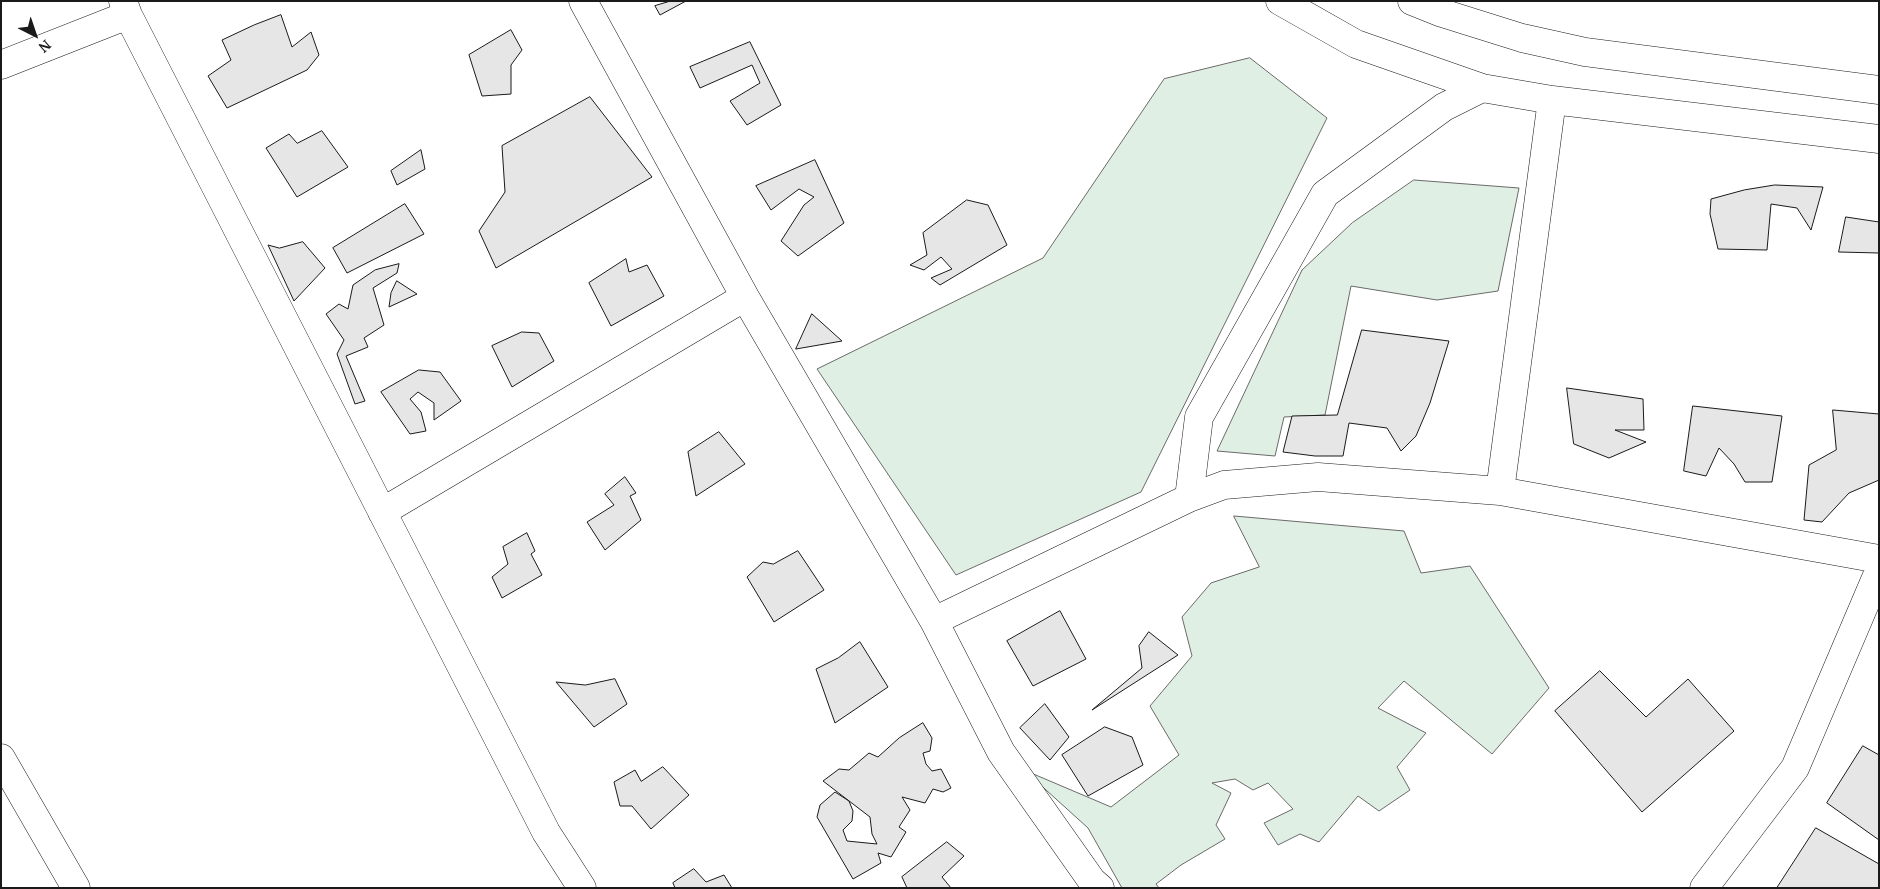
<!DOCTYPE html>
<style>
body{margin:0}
#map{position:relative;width:1880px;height:889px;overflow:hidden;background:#fff;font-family:"PT Serif",serif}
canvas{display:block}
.frame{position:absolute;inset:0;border:2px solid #1a1a1a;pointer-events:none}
.north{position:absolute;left:10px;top:10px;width:50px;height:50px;-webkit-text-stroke:4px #fff;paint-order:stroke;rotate:139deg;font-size:14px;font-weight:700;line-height:20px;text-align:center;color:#1a1a1a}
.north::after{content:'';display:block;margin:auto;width:18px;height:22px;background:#1a1a1a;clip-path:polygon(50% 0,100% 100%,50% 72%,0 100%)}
</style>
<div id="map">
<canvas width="1880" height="889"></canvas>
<div class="frame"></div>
<div class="north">N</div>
</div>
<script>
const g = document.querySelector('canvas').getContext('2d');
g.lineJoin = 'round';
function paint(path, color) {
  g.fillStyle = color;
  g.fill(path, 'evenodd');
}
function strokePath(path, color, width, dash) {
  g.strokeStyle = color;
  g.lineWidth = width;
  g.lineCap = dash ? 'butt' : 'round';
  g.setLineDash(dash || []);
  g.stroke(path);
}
const green = new Path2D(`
 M1250 58 1327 118 1141 492 956 575 817 369 1043 258 1164 79Z
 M1414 180 1519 188 1498 291 1437 300 1351 286 1325 415 1284 417 1275 456 1217 451 1302 270 1352 223Z
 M1234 516 1404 531 1421 573 1470 566 1549 688 1492 754 1404 681 1378 708 1426 733 1397 767 1410 790 1379 811 1358 796 1319 842 1300 834 1278 845 1264 823 1293 809 1268 783 1253 790 1235 779 1212 783 1231 793 1216 825 1225 839 1181 865 1156 884 1159 888H1122L1088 828 1024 770 1111 807 1179 755 1150 706 1192 656 1182 617 1211 583 1259 567Z`);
const building = new Path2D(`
 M671 1H686L660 15 655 6Z
 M281 15 292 47 311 32 319 55 307 70 227 108 208 76 231 60 222 40 254 25Z
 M511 30 522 50 511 65V94L482 96 469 55Z
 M750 42 781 105 747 125 730 101 760 83 752 65 700 88 690 67Z
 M590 97 652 177 496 268 479 231 505 192 502 146Z
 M322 131 348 167 297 197 266 148 289 134 297 143Z
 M421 150 425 169 397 185 391 171Z
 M815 160 844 223 798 256 781 241 804 205 814 197 799 189 771 210 756 186Z
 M1775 185 1823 187 1811 230 1797 208 1771 204 1767 250 1718 249 1710 214 1711 199 1744 190Z
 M967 200 988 205 1007 245 940 285 931 278 952 269 941 257 924 270 910 265 927 255 923 233Z
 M405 204 424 234 347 273 333 248Z
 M1846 217 1879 222V253L1839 252Z
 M303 242 325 268 294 301 268 245 279 248Z
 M626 259 629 272 647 265 664 296 611 326 589 283Z
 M399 264 397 273 373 288 384 325 364 338 368 347 346 356 365 401 355 404 337 354 344 340 326 314 339 304 348 309 353 285 375 270Z
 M397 281 417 294 389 307 391 293Z
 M812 314 842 341 796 349Z
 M1362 330 1449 341 1430 403 1416 436 1401 451 1387 428 1349 423 1343 456H1315L1283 452 1292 416 1337 415Z
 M522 332 539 333 554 361 512 387 492 346Z
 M419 370 440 372 461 401 434 420V403L418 392 410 399 421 412 426 431 410 434 381 392Z
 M1567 388 1643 399 1644 430H1615L1646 442 1609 458 1574 444Z
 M1693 406 1782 416 1772 482H1745L1734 464 1719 448 1706 476 1684 471Z
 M1833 410 1879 414V480L1849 493 1822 522 1804 520 1809 465 1836 450Z
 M719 432 745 464 696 496 688 452Z
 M625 477 636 493 630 496 641 520 605 550 587 522 614 505 605 494Z
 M527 533 535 551 531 554 542 575 502 598 492 577 508 564 503 547Z
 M798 551 824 590 774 622 747 577 763 562 773 564Z
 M1060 611 1086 659 1033 686 1007 641Z
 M1149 632 1178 655 1092 710 1142 668 1139 646Z
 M860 642 888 687 835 723 816 669 838 658Z
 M1600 671 1646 717 1688 679 1734 731 1642 812 1555 711Z
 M615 679 627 704 594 727 556 682 585 685Z
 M1045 704 1069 737 1050 760 1020 728Z
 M923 723 932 738 930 751 923 753 926 764 932 771 941 769 951 788 943 792 933 789 925 803 902 797 910 810 899 827 906 832 891 857 878 853 881 863 853 879 817 817 820 805 835 792 849 801 853 811 852 821 843 830 847 841 877 844 872 834 870 817 823 781 839 769 849 770 869 753 878 757 899 738Z
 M1105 727 1132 737 1143 765 1088 796 1062 755Z
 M1863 746 1879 755V840L1827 803Z
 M663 767 689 795 651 829 632 806H620L614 782 635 770 641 781Z
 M1816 828 1879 864V888H1777Z
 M947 842 964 856 942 877 951 888H907L902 877Z
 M694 869 706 882 724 875 732 888H675L673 883Z`);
const minor = new Path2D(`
 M123 1 128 15 546 832 582 888
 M583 1 745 297 934 621 1001 752 1092 881 1100 888
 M1280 1 1356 44 1482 88 1552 100 1879 139
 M1412 1 1442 13 1522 38 1585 52 1879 90
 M1 65 128 15
 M1500 491 1552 100
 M1189 498 1224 485 1318 477 1500 491 1879 559
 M382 512 745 297
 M934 621 1189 498 1199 417 1325 194 1444 107 1482 88
 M1704 888 1795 768 1879 571`);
const primary = new Path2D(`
 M1 758 76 888`);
paint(green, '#e0efe3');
strokePath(green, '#6a6a6a', 1);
paint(building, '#e6e6e6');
strokePath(building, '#1a1a1a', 1);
strokePath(minor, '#1a1a1a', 29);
strokePath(primary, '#1a1a1a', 29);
strokePath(minor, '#fff', 28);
strokePath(primary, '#fff', 28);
</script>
